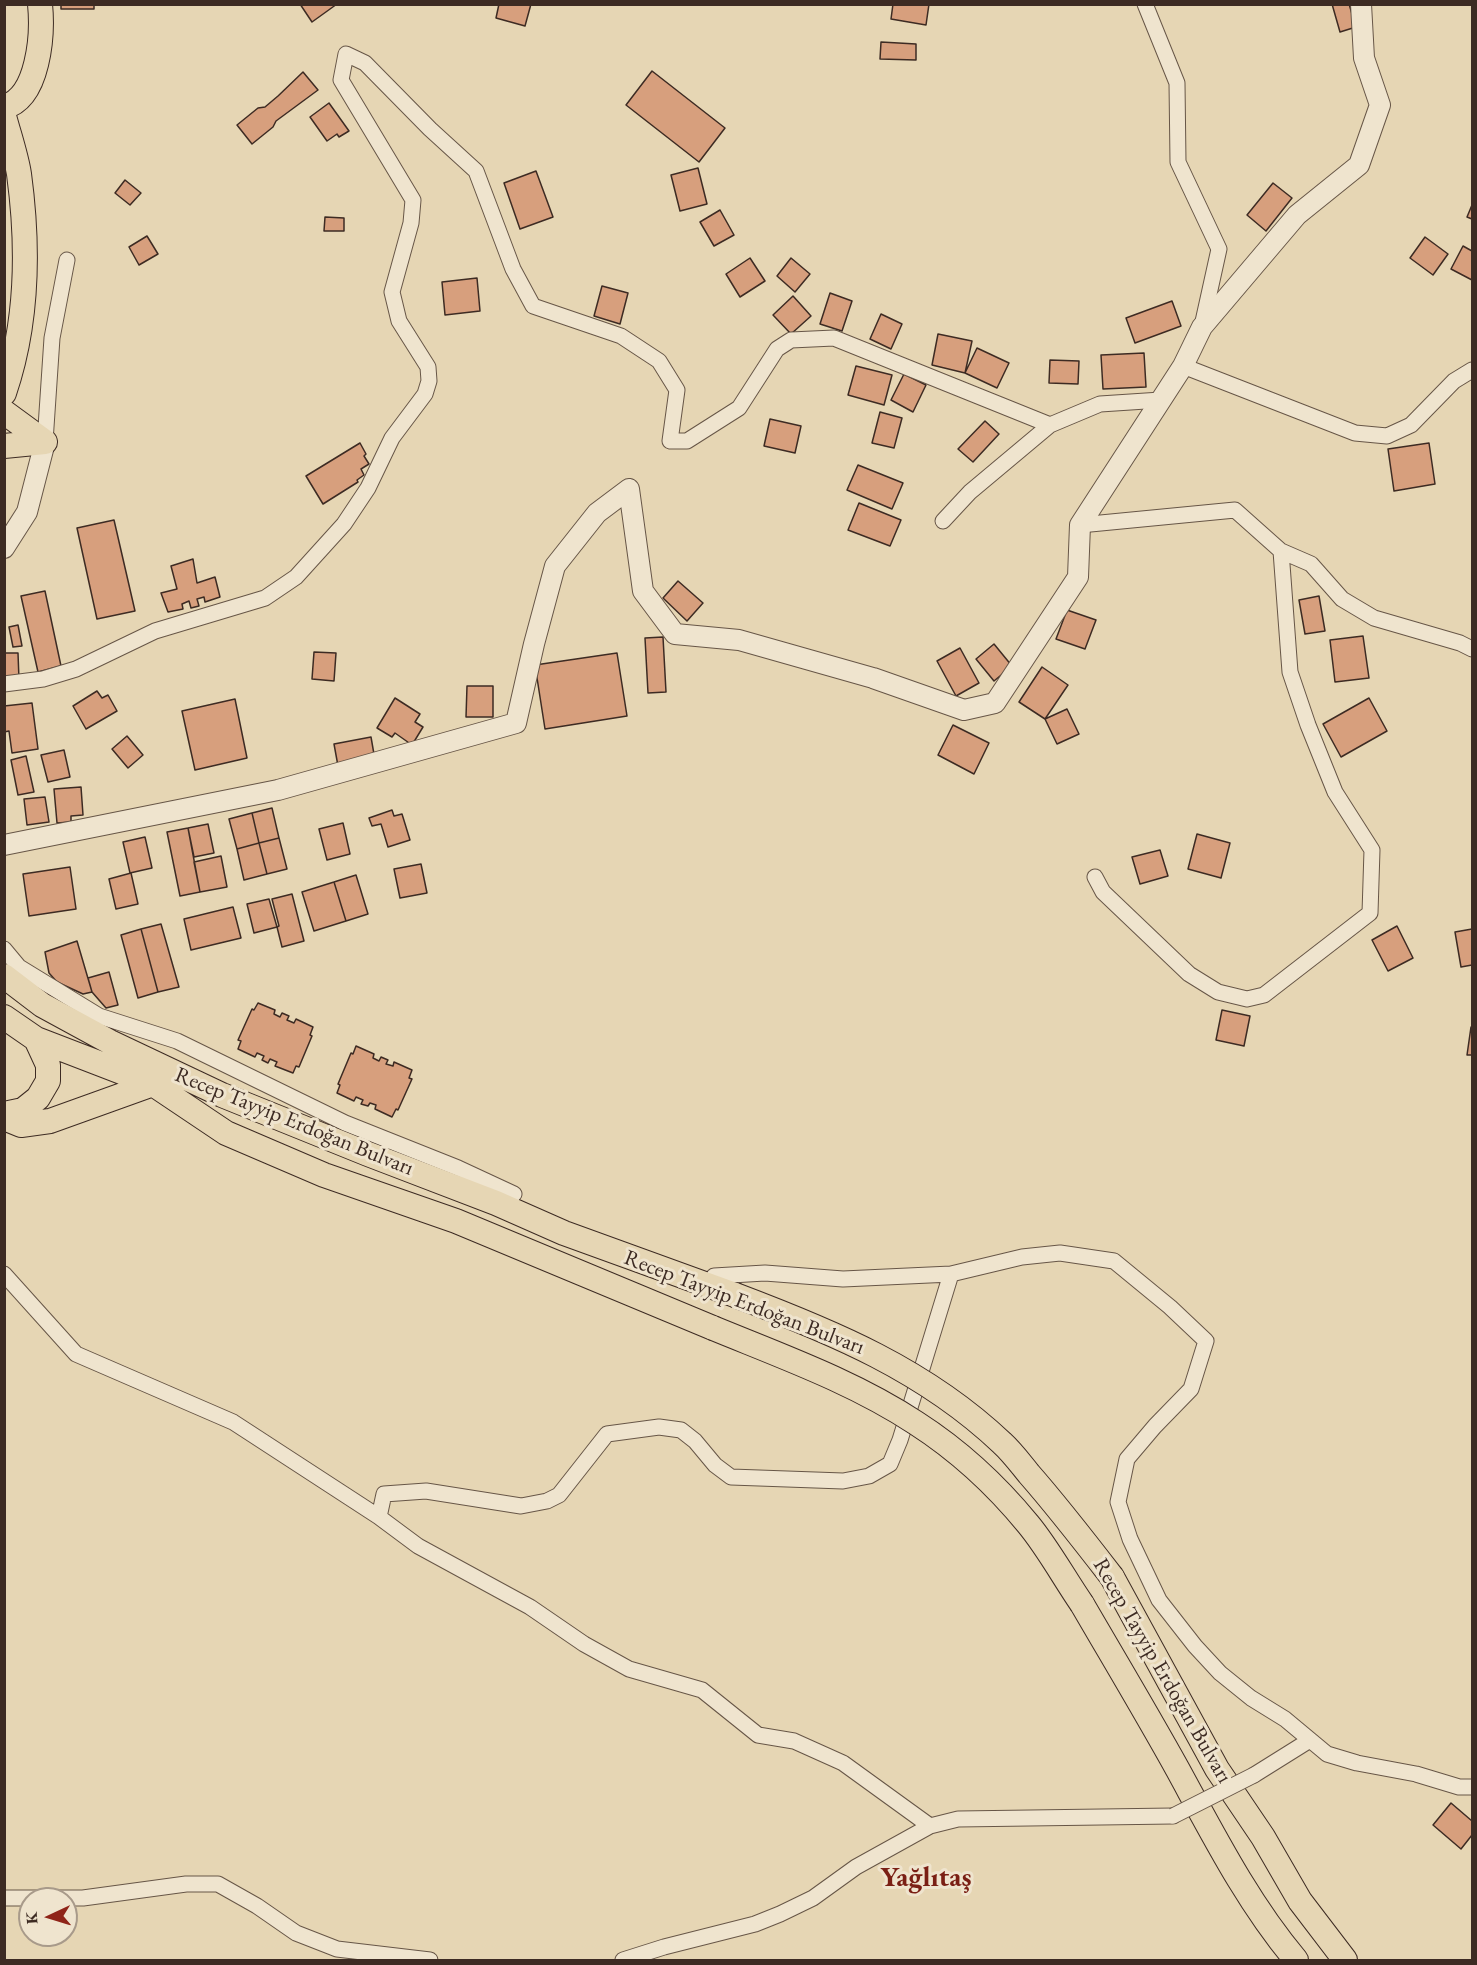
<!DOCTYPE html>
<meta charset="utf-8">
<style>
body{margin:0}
#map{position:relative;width:1477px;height:1965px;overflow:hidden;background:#e6d6b4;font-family:"EB Garamond",serif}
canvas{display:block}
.frame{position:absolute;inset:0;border:6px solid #3d2b23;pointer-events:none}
.north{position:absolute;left:18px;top:1887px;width:60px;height:60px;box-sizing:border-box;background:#efe4ce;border:2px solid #a89a8a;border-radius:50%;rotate:266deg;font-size:16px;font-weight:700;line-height:24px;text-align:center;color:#3d2b23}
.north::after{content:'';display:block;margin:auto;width:21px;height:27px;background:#8f2418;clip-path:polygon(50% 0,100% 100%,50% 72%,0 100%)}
</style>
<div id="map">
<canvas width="1477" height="1965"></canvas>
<div class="frame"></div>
<div class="north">K</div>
</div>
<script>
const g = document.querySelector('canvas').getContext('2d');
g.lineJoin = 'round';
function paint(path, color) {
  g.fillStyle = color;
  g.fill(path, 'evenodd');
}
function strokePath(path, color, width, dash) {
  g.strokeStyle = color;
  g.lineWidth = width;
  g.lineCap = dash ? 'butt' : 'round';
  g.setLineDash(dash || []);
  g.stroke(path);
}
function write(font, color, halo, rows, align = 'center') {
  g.font = font + ' "EB Garamond",serif';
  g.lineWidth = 6;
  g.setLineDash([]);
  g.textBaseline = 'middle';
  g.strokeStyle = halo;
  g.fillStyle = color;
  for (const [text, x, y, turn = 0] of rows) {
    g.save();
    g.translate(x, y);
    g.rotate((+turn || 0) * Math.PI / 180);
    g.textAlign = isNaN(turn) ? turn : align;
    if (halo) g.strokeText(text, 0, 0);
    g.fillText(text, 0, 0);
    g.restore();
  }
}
const building = new Path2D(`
 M94 4V9H61V4Z
 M300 4H337L312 22Z
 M499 4H531L525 26 496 18Z
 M893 4H929L926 25 891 19Z
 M1332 4H1349L1356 27 1340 32Z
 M881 42 916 44V60L880 59Z
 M652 71 725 128 699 162 626 105Z
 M303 72 318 90 276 121 273 127 252 144 237 125 258 108 265 107 278 96Z
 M329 103 349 131 339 137 337 134 327 141 310 117Z
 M698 168 707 204 680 211 671 175Z
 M536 171 553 217 520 229 504 183Z
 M125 180 141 193 130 205 115 193Z
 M1273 183 1292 198 1266 231 1247 215Z
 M1472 205V219L1467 217Z
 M720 210 734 235 714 246 700 222Z
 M325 217 344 218V231H324Z
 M147 236 158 254 139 265 129 247Z
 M1425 237 1448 254 1433 275 1410 258Z
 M1463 246 1472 251V280L1451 269Z
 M750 258 765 281 740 297 726 274Z
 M791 258 810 274 795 292 777 276Z
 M477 278 480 311 445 315 442 282Z
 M602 286 628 293 620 324 594 316Z
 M830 293 852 301 842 331 820 324Z
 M793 296 811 316 791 334 773 315Z
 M1172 301 1181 326 1135 343 1126 318Z
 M881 314 902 324 891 349 870 339Z
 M938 334 972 341 965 373 932 365Z
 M977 348 1009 363 997 388 965 373Z
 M1144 353 1146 387 1103 389 1101 355Z
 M1050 360 1079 361 1078 384 1049 383Z
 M856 366 892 375 884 405 848 395Z
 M904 374 926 385 913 412 891 400Z
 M880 412 902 418 894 448 872 443Z
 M770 419 801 426 795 453 764 446Z
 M985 421 999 434 973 462 958 449Z
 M360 443 366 454 364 456 369 464 361 469 364 475 357 480 358 482 323 504 306 476Z
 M1429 443 1435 484 1394 491 1388 449Z
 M858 465 903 483 892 509 847 490Z
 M859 503 901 520 890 546 848 530Z
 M114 520 135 611 97 619 77 528Z
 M193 559 197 583 215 577 220 597 205 602 204 597 197 599 199 606 191 608 189 601 182 604 183 609 168 612 161 593 177 589 171 566Z
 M678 581 703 603 687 621 663 598Z
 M45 591 61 666 38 672 21 596Z
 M1319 596 1325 631 1305 634 1299 600Z
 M1067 610 1096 620 1085 649 1056 639Z
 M18 625 22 646 13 647 9 627Z
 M1363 636 1369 678 1335 682 1330 640Z
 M663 637 666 692 648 693 645 638Z
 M994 644 1012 666 994 681 976 659Z
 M960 648 979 683 956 696 937 661Z
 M314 652 336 653 334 681 312 679Z
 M4 653H18L19 680H4Z
 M617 653 627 716 545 729 535 665Z
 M1042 667 1068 685 1045 719 1019 702Z
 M467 686H493V717H466Z
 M97 691 102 698 108 695 117 711 86 729 73 706Z
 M395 698 420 714 415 722 423 727 412 745 395 733 392 737 377 728Z
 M1369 698 1387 731 1341 757 1323 724Z
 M235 699 247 758 195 770 182 711Z
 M32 703 38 749 12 753 9 731 4 732V706Z
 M1067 709 1079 734 1057 744 1045 719Z
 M953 725 989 743 974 774 938 755Z
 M127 736 143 755 128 768 112 749Z
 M371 737 375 760 338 766 334 744Z
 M64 750 70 777 48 782 41 755Z
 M26 756 34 792 18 795 11 760Z
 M81 787 83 815 71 816V822L57 823 54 789Z
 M45 797 49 822 27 825 24 799Z
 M272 808 279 838 259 843 252 813Z
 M392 810 394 816 402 814 410 840 388 847 381 824 372 826 369 818Z
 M252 813 259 843 237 849 229 819Z
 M343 823 350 854 327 860 319 829Z
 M208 824 214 853 194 857 188 828Z
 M188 828 200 892 180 896 167 832Z
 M1197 834 1230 843 1221 878 1188 869Z
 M145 837 152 868 130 873 123 842Z
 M279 838 287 869 267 874 259 843Z
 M259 843 267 874 244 880 237 849Z
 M1160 850 1168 876 1140 884 1132 857Z
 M221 856 227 887 200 892 194 862Z
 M421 864 427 893 400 898 394 869Z
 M70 867 76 909 29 916 23 874Z
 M131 873 138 904 116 909 109 879Z
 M356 875 368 914 346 921 334 882Z
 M334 882 346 921 314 931 302 892Z
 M292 894 304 941 282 947 277 927 279 926 272 899Z
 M269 899 277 927 254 933 247 904Z
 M233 907 241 938 191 950 184 919Z
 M161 924 179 987 158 992 141 929Z
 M1397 926 1413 958 1388 971 1372 940Z
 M141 929 158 992 138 998 121 935Z
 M1472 929V965L1461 967 1455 932Z
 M77 941 92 992 83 994 57 982 49 973 45 952Z
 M109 972 118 1005 106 1008 92 992 88 978Z
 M258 1003 275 1010 274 1014 280 1017 282 1013 289 1016 287 1020 294 1023 296 1019 313 1027 310 1035 312 1036 299 1067 296 1066 293 1073 275 1066 277 1062 270 1059 268 1063 262 1060 264 1056 257 1053 255 1057 238 1049 241 1041 238 1040 252 1009 254 1010Z
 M1222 1010 1250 1016 1244 1046 1216 1040Z
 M1471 1027H1472V1055H1467Z
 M356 1046 374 1054 373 1058 379 1061 381 1057 388 1060 386 1064 393 1066 394 1062 412 1070 409 1078 412 1079 398 1110 396 1109 392 1117 375 1109 376 1105 370 1103 368 1106 361 1104 363 1100 356 1097 354 1101 337 1093 340 1085 338 1084 351 1053 353 1054Z
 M1451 1803 1472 1821V1835L1461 1849 1433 1825Z`);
const minor = new Path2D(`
 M1145 4 1177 83 1178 162 1219 249 1202 326
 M1183 366 1355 433 1387 436 1411 425 1454 381 1472 370
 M45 442 52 338 67 260
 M943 521 970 492 1050 425 1100 404 1161 400
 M1080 525 1235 510 1281 551 1311 564 1342 599 1374 618 1460 643 1472 649
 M4 684 43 679 76 669 155 631 265 598 296 577 344 524 368 488 392 438 425 394 429 381 428 367 399 321 392 292 411 223 413 200 341 80 346 54 365 63 430 129 476 171 513 269 533 306 621 336 659 361 677 390 670 441H687L739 408 777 349 791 340 834 338 1050 425
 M1095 877 1103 892 1189 974 1218 992 1247 999 1264 995 1370 913 1372 850 1335 792 1308 725 1290 672 1281 551
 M4 949 19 967 99 1016 177 1041 345 1123 458 1168 514 1194
 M4 1274 76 1354 233 1422 379 1517
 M714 1276 765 1273 843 1279 951 1274 1022 1257 1060 1253 1114 1261 1170 1307 1206 1341 1191 1389 1155 1426 1127 1459 1118 1502 1130 1539 1159 1600 1195 1646 1220 1673 1251 1698 1285 1719 1327 1754 1357 1763 1416 1774 1459 1787H1472
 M1254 1775 1310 1740
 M930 1826 958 1819 1173 1816
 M4 1898H83L186 1884H218L257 1906 296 1933 337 1949 430 1960
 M623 1960 664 1947 755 1924 780 1914 813 1898 856 1867 930 1826 843 1763 794 1741 758 1735 702 1690 629 1669 584 1644 530 1607 418 1546 379 1517 384 1494 426 1491 521 1506 547 1501 559 1495 607 1434 659 1427 681 1430 695 1441 715 1465 731 1477 843 1481 869 1476 890 1464 900 1440 951 1274`);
const tertiary = new Path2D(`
 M4 548 27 512 45 442
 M4 845 278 790 516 723 534 644 555 566 597 513 629 489 643 591 675 634 739 640 873 678 964 710 995 703 1078 577 1080 525 1183 366 1202 327 1297 215 1359 165 1380 105 1364 58 1361 4`);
const primary = new Path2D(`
 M4 107C39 98 43 34 40 4
 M4 116C9 135 16 155 19 174 29 248 28 323 4 393
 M4 412 45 442
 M4 446 45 442
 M4 976 42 1005 110 1042 222 1095 368 1154 496 1203 564 1233 735 1295
 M4 1017 36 1039 153 1084 226 1133 324 1175 456 1221 713 1328
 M4 1114 23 1110 38 1098 48 1081V1065L36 1039
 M4 1118 21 1125 50 1121 153 1084
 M1112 1577 1217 1769 1263 1837 1300 1901 1345 1960
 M1082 1604C1114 1659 1147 1714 1178 1770 1214 1836 1248 1903 1296 1960`);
const minorBridge = new Path2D(`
 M1173 1816 1254 1775`);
const primaryBridge = new Path2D(`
 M735 1295C833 1332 925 1370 1002 1443 1012 1452 1020 1463 1029 1474 1058 1507 1085 1542 1112 1577
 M713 1328C781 1356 854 1382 916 1423 958 1450 996 1485 1028 1524 1048 1548 1064 1578 1082 1604`);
const streetNames = [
 ["Recep Tayyip Erdoğan Bulvarı",294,1122,22],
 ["Recep Tayyip Erdoğan Bulvarı",744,1303,21],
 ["Recep Tayyip Erdoğan Bulvarı",1162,1671,60]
];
const districtNames = [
 ["Yağlıtaş",926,1878]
];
paint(building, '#d79f7d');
strokePath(building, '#3d2b23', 1.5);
strokePath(minor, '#675647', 17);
strokePath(tertiary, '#675647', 22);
strokePath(primary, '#3d2b23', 26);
strokePath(minor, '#efe4ce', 15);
strokePath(tertiary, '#efe4ce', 20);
strokePath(primary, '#e6d6b4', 24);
strokePath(minorBridge, '#675647', 17, []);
strokePath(primaryBridge, '#3d2b23', 26, []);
strokePath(minorBridge, '#efe4ce', 15);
strokePath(primaryBridge, '#e6d6b4', 24);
write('22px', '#3d2b23', '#efe4ce', streetNames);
write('bold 28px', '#7a1f14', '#efe4ce', districtNames);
</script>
